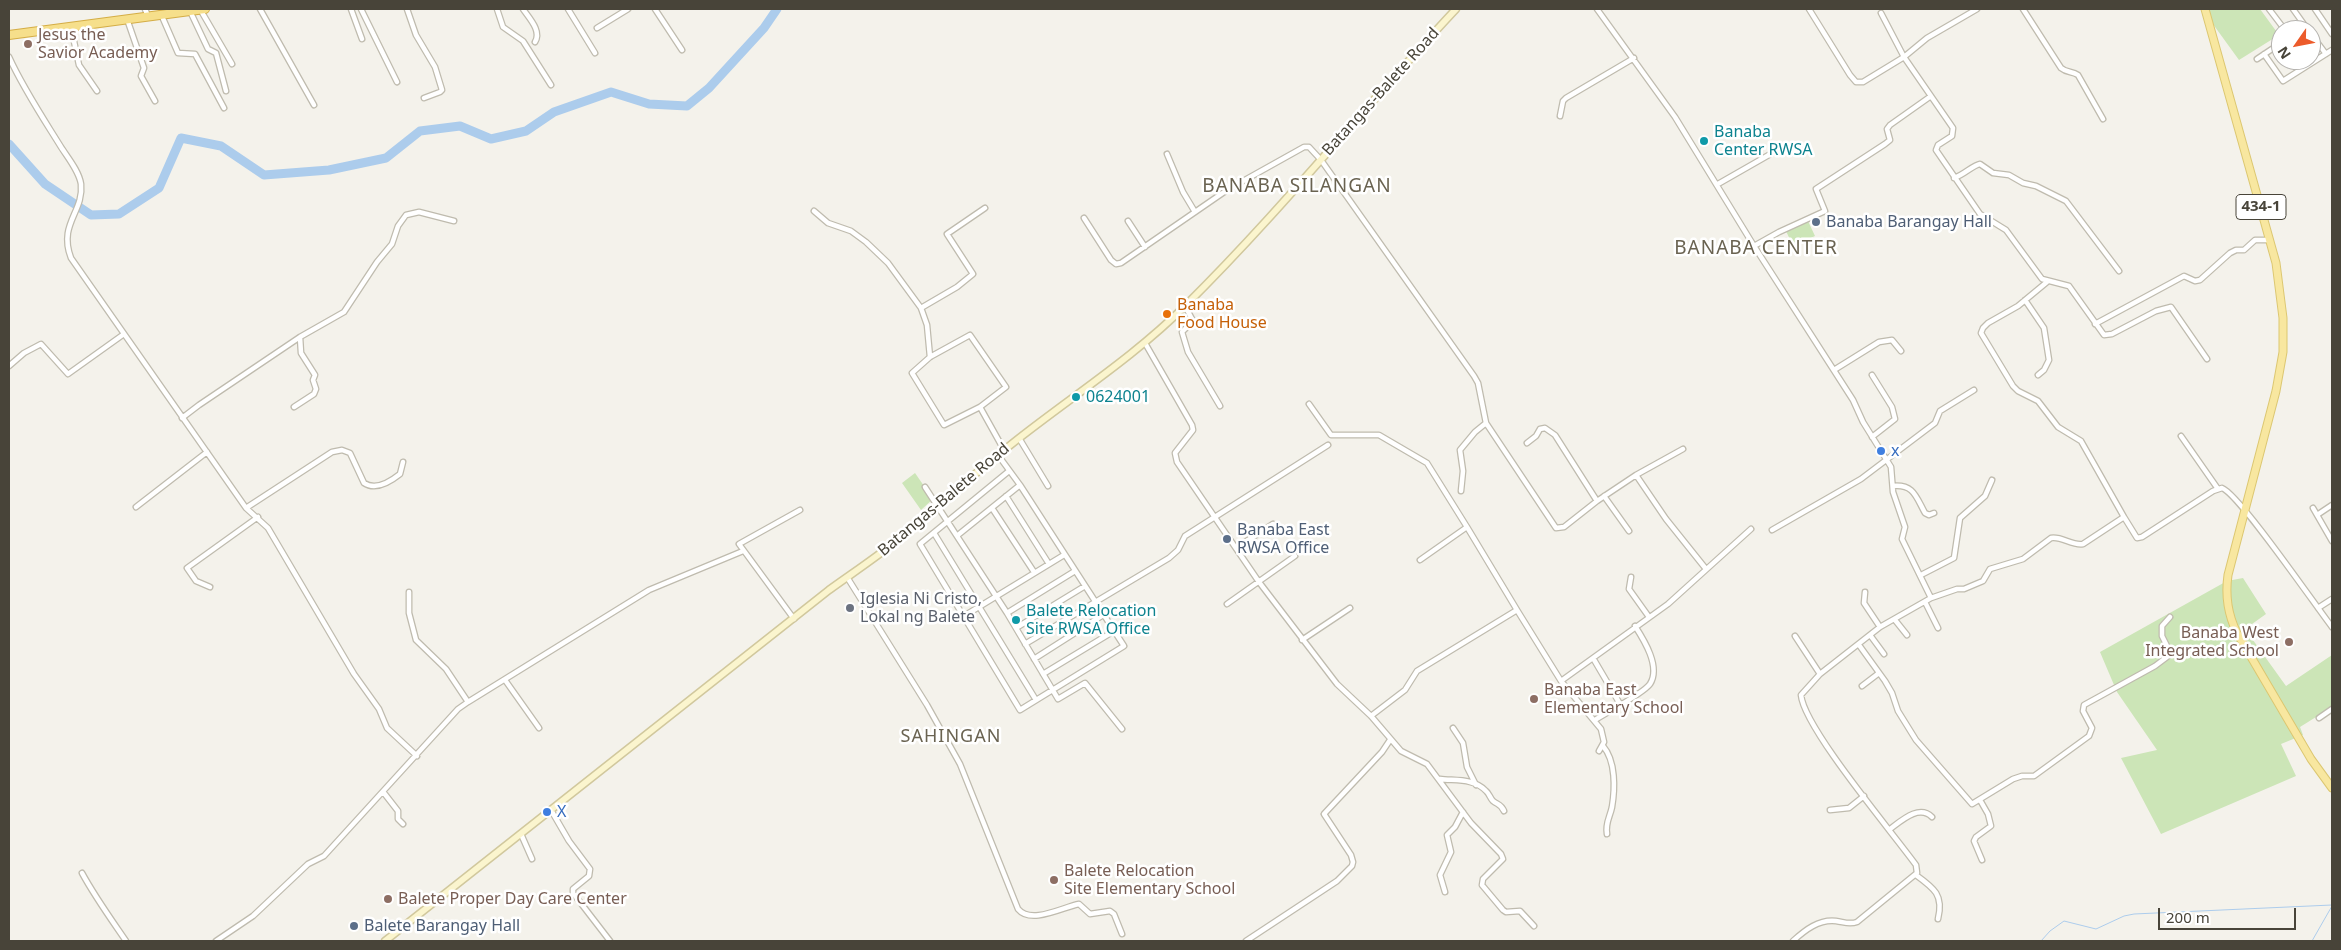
<!DOCTYPE html>
<style>
body{margin:0}
#map{position:relative;width:2341px;height:950px;overflow:hidden;background:#f4f2eb;font-family:"Noto Sans",sans-serif}
canvas{display:block}
.frame{position:absolute;inset:0;border:10px solid #484439;pointer-events:none}
.north{position:absolute;left:2271px;top:20px;width:50px;height:50px;box-sizing:border-box;background:#fff;border:1px solid #b6b4b0;border-radius:50%;rotate:237deg;font-size:14px;font-weight:700;line-height:20px;text-align:center;color:#484439}
.north::after{content:'';display:block;margin:auto;width:18px;height:22px;background:#ec5b2b;clip-path:polygon(50% 0,100% 100%,50% 72%,0 100%)}
.scale{position:absolute;left:2158px;top:908px;width:138px;height:22px;box-sizing:border-box;border:2px solid #484439;border-top:0;padding-left:6px;font-size:15px;line-height:18px;white-space:nowrap;color:#484439;-webkit-text-stroke:4px #fff;paint-order:stroke}
</style>
<div id="map">
<canvas width="2341" height="950"></canvas>
<div class="frame"></div>
<div class="north">N</div>
<div class="scale">200 m</div>
</div>
<script>
const g = document.querySelector('canvas').getContext('2d');
g.lineJoin = 'round';
function paint(path, color) {
  g.fillStyle = color;
  g.fill(path, 'evenodd');
}
function strokePath(path, color, width, dash) {
  g.strokeStyle = color;
  g.lineWidth = width;
  g.lineCap = dash ? 'butt' : 'round';
  g.setLineDash(dash || []);
  g.stroke(path);
}
function write(font, color, halo, rows, align = 'center') {
  g.font = font + ' "Noto Sans",sans-serif';
  g.lineWidth = 5;
  g.setLineDash([]);
  g.textBaseline = 'middle';
  g.strokeStyle = halo;
  g.fillStyle = color;
  for (const [text, x, y, turn = 0] of rows) {
    g.save();
    g.translate(x, y);
    g.rotate((+turn || 0) * Math.PI / 180);
    g.textAlign = isNaN(turn) ? turn : align;
    if (halo) g.strokeText(text, 0, 0);
    g.fillText(text, 0, 0);
    g.restore();
  }
}
const green = new Path2D(`
 M2202 9H2260L2279 35 2239 60Z
 M1808 221 1815 236 1793 246 1786 231Z
 M915 473 933 499 921 510 902 483Z
 M2243 578 2266 614 2245 629 2286 686 2332 655V707L2300 727 2303 735 2281 744 2296 776 2161 834 2121 758 2157 750 2117 692 2100 652 2227 581Z`);
const stream = new Path2D(`
 M2041 941 2050 931 2064 921 2096 929 2124 916 2134 914 2332 905
 M2312 941 2332 906`);
const river = new Path2D(`
 M9 144 45 184 91 215 119 214 159 188 181 138 221 146 264 175 329 170 386 158 420 131 460 126 491 139 526 131 554 112 611 92 649 104 687 106 709 88 764 28 777 9`);
const minor = new Path2D(`
 M145 9 148 16
 M200 9 232 64
 M260 9 314 105
 M351 9 362 39
 M361 9 397 82
 M407 9 416 35 435 67 442 90 440 92 424 98
 M497 9 503 27 523 41 551 85
 M523 9C529 18 542 31 535 42
 M568 9 595 53
 M655 9 682 50
 M1597 9 1675 117 1754 246 1853 400 1863 422 1891 467 1893 492 1905 527 1902 539 1931 598 1957 589H1964L1983 581 1990 569 2023 559 2051 538C2062 536 2072 546 2083 544L2124 517 2137 538 2142 537 2213 491 2222 488C2239 494 2315 605 2332 627
 M1809 9 1850 75 1856 82H1863L1904 57 1927 38 1977 9
 M2023 9 2061 68C2067 73 2072 71 2078 75L2103 119
 M2269 9 2285 30
 M2293 9 2308 30
 M2315 9 2332 34
 M190 11 208 49 216 53 226 91
 M1881 13 1904 57 1953 128 1952 136 1938 145 1936 150 1980 214 2006 230 2042 279 2069 286 2104 335 2112 334 2156 311 2171 307 2207 359
 M161 14 178 53 195 54 224 108
 M127 19 144 68 141 76 155 101
 M71 27 79 65 97 91
 M597 28 628 9
 M2311 34 2326 54
 M2264 54 2283 81 2332 50
 M9 57C23 88 43 118 61 147 68 158 79 171 81 184 84 212 58 224 71 258L246 508 268 528 354 674 379 709 387 728 417 756
 M2257 59 2281 43
 M1560 116 1563 101 1566 98 1634 58
 M1167 154 1183 192 1195 212
 M1954 178C1964 175 1973 165 1980 164L1993 173 2009 175 2023 183 2036 186 2066 201 2119 271
 M1718 184 1774 152
 M814 211 828 223 851 231 866 242 888 263 921 308
 M1084 218 1111 260 1116 264 1121 263 1227 190 1304 147H1309L1321 160 1474 376 1478 383 1486 423 1556 528 1564 527 1597 501 1636 475 1666 519 1706 569
 M1128 221 1145 247
 M1754 246 1779 232 1825 211 1816 189 1885 144 1890 140 1887 129 1890 125 1931 96
 M2047 282 2018 306 1988 323 1983 328 1981 333 2013 386 2018 391 2038 401 2058 427 2081 441 2124 517
 M2025 300 2044 328 2049 360 2044 370 2038 375
 M1185 306 1193 321 1182 332 1188 352 1220 406
 M2095 324 2184 276 2195 281 2200 280 2230 253 2236 250H2244L2255 240H2270
 M970 335 1006 387 980 407 944 425 912 373 930 357Z
 M1145 343 1192 425 1193 430 1175 453 1177 462 1259 582 1337 684 1371 716 1401 751 1427 764 1471 823 1501 854 1503 859 1483 879 1482 885 1503 910 1506 912 1520 911 1534 926
 M930 357 927 325 921 308 957 287 973 274 947 234 985 208
 M9 366 24 353 41 344 68 374 124 334
 M1834 370 1879 342 1892 340 1901 351
 M1309 404 1331 435H1379L1427 463 1467 527
 M294 407 314 394 316 389 313 380 315 375 301 353 300 337
 M980 407 1004 450
 M182 418 199 405 300 337 344 312 377 262 392 244 398 226 406 215 419 212 454 221
 M2181 436 2218 489
 M1872 437 1895 419 1892 407 1872 375
 M1019 438 1048 486
 M1527 443 1536 436 1540 429 1545 428 1555 435 1597 501
 M998 455 1020 485 1124 646 1020 710 920 544 1009 471
 M1636 475 1683 449
 M1893 486C1914 484 1916 497 1925 513L1929 515 1934 513
 M925 487 1007 613 1058 699 1085 683 1122 729
 M1461 491 1463 471 1460 450 1475 432 1486 423
 M1006 496 1049 564
 M1604 496 1629 531
 M136 507 207 452
 M246 508 332 452 342 450 350 453 364 483C376 491 390 482 400 474L403 462
 M992 508 1034 572
 M2313 508 2332 541
 M2317 515 2332 505
 M1772 530 1861 479 1935 423 1940 411 1974 390
 M934 533 1036 700
 M958 535 1020 485
 M1236 548 1273 524
 M1921 575 1954 558 1960 518 1985 496 1992 480
 M847 577 927 705 960 764 1018 909C1031 925 1063 907 1079 904L1090 914 1110 911 1114 914 1122 934
 M1631 577 1629 589 1649 617
 M210 587 196 581 187 568 258 517
 M409 592V613L416 640 446 669 468 702
 M1865 592 1864 603 1880 627
 M1925 602 1938 628
 M1227 604 1295 556
 M2318 608 2332 599
 M1517 610 1561 681 1601 729 1604 742 1599 751
 M1007 613 1075 571
 M964 616 1064 555
 M794 619 739 544 800 510
 M1895 620 1907 635
 M1016 628 1085 586
 M1870 635 1884 654
 M1795 636 1820 674
 M1302 640 1350 608
 M1025 644 1169 558 1178 550 1185 536 1328 445
 M1859 645 1885 681 1892 693 1898 711 1916 740 1972 804 2013 779 2022 776H2034L2089 736 2092 728 2083 711 2084 705 2155 666 2171 654 2162 636V626L2170 617
 M1593 658 1620 704
 M1034 659 1103 615
 M1043 674 1114 631
 M505 680 539 728
 M1561 681 1668 604 1751 529
 M1862 686 1879 673
 M1371 716 1405 690 1417 671 1517 610 1467 527 1420 560
 M2319 718 2332 709
 M1595 720C1607 712 1643 694 1650 684 1661 667 1644 640 1635 626
 M1453 728 1463 743 1467 767 1476 785
 M1603 746C1616 761 1615 789 1612 807 1610 817 1605 823 1607 834
 M1440 779C1455 781 1474 778 1486 791 1489 793 1490 798 1493 801 1498 805 1501 804 1504 811
 M384 793 398 811V819L403 824
 M1980 800 1988 814 1991 826 1976 837 1974 841 1982 860
 M551 810 569 841 590 869 589 876 573 889V893L610 941
 M1830 810 1849 808 1864 796
 M1890 829C1901 821 1919 804 1932 817
 M521 834 532 859
 M82 873C95 897 111 919 126 941
 M1916 875C1934 888 1944 895 1938 919
 M1445 892 1440 875 1451 852 1447 835 1455 827 1463 812
 M216 941 253 916 308 864 324 856 458 709 468 702 649 590 743 551
 M1246 941 1337 881 1352 866 1353 862 1351 855 1324 814 1382 752 1390 740
 M1793 941C1805 930 1819 919 1836 921 1844 922 1849 925 1857 922L1917 873 1916 865C1893 833 1804 728 1801 695L1820 674 1880 627 1931 598`);
const secondary = new Path2D(`
 M385 941 829 590C851 574 874 559 895 542 936 508 976 472 1018 439 1074 395 1135 356 1186 305 1281 211 1365 106 1456 9`);
const primary = new Path2D(`
 M2205 9 2276 263 2283 318V352L2276 391 2228 575C2225 596 2228 615 2237 633L2311 759 2332 788`);
const trunk = new Path2D(`
 M9 35 205 9`);
const markers = [
 [28,44,5,"#8d6e63"],
 [1704,141,5,"#0f9aa8"],
 [1816,222,5,"#5c6f8a"],
 [1167,314,5,"#e8710a"],
 [1076,397,5,"#0f9aa8"],
 [1881,451,5,"#3f7fe0"],
 [1227,539,5,"#5c6f8a"],
 [850,608,5,"#6b7280"],
 [1016,620,5,"#0f9aa8"],
 [2289,642,5,"#8d6e63"],
 [1534,699,5,"#8d6e63"],
 [547,812,5,"#3f7fe0"],
 [1054,880,5,"#8d6e63"],
 [388,899,5,"#8d6e63"],
 [354,926,5,"#5c6f8a"]
];
const shields = [
 [2261,207,50]
];
const shieldNames = [
 ["434-1",2261,207]
];
const educationNames = [
 ["Jesus the",38,35],
 ["Savior Academy",38,53],
 ["Banaba West",2279,633,"right"],
 ["Integrated School",2279,651,"right"],
 ["Banaba East",1544,690],
 ["Elementary School",1544,708],
 ["Balete Relocation",1064,871],
 ["Site Elementary School",1064,889],
 ["Balete Proper Day Care Center",398,899]
];
const streetNames = [
 ["Batangas-Balete Road",1381,92,-48],
 ["Batangas-Balete Road",944,500,-40]
];
const cultureNames = [
 ["Banaba",1714,132],
 ["Center RWSA",1714,150],
 ["0624001",1086,397],
 ["Balete Relocation",1026,611],
 ["Site RWSA Office",1026,629]
];
const serviceNames = [
 ["Banaba Barangay Hall",1826,222],
 ["Banaba East",1237,530],
 ["RWSA Office",1237,548],
 ["Balete Barangay Hall",364,926]
];
const foodNames = [
 ["Banaba",1177,305],
 ["Food House",1177,323]
];
const shopNames = [
 ["x",1891,451],
 ["X",557,812]
];
const worshipNames = [
 ["Iglesia Ni Cristo,",860,599],
 ["Lokal ng Balete",860,617]
];
const neighbourhoodNames = [
 ["SAHINGAN",951,737]
];
const quarterNames = [
 ["BANABA SILANGAN",1297,187],
 ["BANABA CENTER",1756,249]
];
paint(green, '#cce5b7');
strokePath(stream, '#acccec', 1);
strokePath(river, '#acccec', 9);
strokePath(minor, '#bfbbae', 7);
strokePath(secondary, '#d1c89d', 9);
strokePath(primary, '#dcc771', 9);
strokePath(trunk, '#d4ad46', 10);
strokePath(minor, '#fff', 4.5);
strokePath(secondary, '#fbf5ce', 6);
strokePath(primary, '#f8e7a0', 7);
strokePath(trunk, '#f6df8b', 8);
for (const [x, y, r, color] of markers) {
  const dot = new Path2D();
  dot.arc(x, y, r, 0, 2 * Math.PI);
  g.fillStyle = color;
  g.fill(dot);
  strokePath(dot, '#fff', 2);
}
for (const [x, y, w] of shields) {
  const box = new Path2D();
  box.roundRect(x - w / 2, y - 12.5, w, 25, 4);
  g.fillStyle = '#fff';
  g.fill(box);
  strokePath(box, '#484439', 1);
}
write('bold 15px', '#484439', null, shieldNames);
write('16px', '#785e54', '#fff', educationNames, 'left');
write('16px', '#484439', '#fff', streetNames);
write('16px', '#0d838f', '#fff', cultureNames, 'left');
write('16px', '#4e5e75', '#fff', serviceNames, 'left');
write('16px', '#c56008', '#fff', foodNames, 'left');
write('16px', '#366cbe', '#fff', shopNames, 'left');
write('16px', '#5b616d', '#fff', worshipNames, 'left');
g.letterSpacing = '1px';
write('18px', '#6a6351', '#fff', neighbourhoodNames);
g.letterSpacing = '0px';
g.letterSpacing = '1px';
write('19px', '#6a6351', '#fff', quarterNames);
g.letterSpacing = '0px';
</script>
